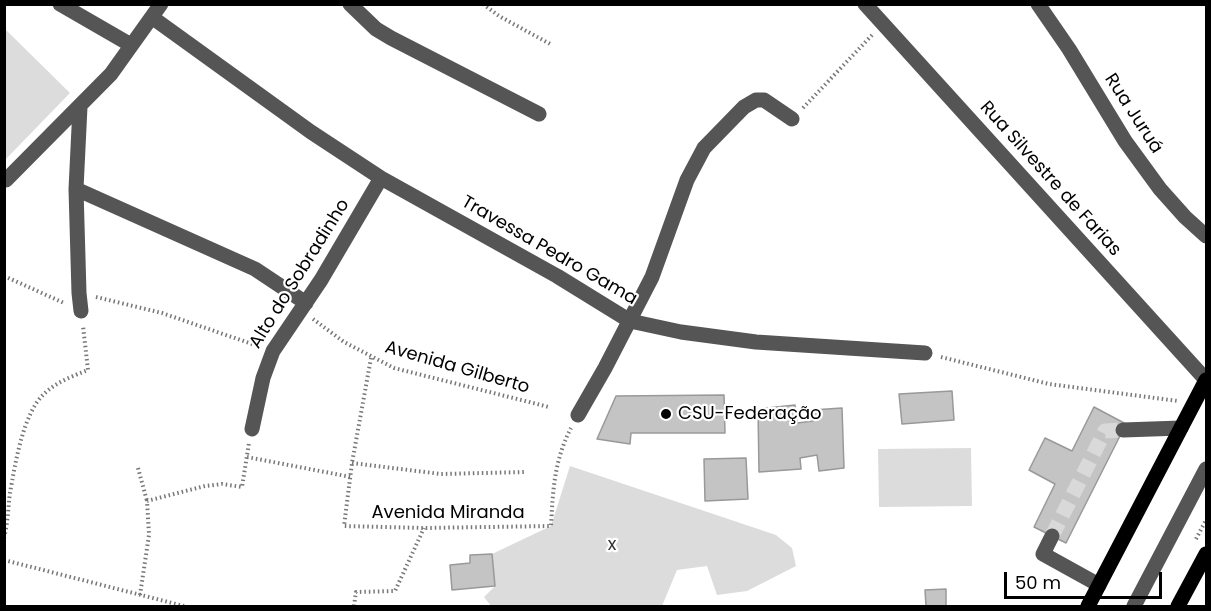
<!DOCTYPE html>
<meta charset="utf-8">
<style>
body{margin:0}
#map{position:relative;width:1211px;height:611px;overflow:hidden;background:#fff;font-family:Poppins,sans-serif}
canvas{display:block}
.frame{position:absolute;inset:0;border:6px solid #000;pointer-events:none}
.scale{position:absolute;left:1004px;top:572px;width:158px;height:27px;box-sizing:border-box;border:3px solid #000;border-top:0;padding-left:8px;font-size:18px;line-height:21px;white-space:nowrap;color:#000;-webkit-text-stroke:4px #fff;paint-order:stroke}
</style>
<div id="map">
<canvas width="1211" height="611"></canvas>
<div class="frame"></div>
<div class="scale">50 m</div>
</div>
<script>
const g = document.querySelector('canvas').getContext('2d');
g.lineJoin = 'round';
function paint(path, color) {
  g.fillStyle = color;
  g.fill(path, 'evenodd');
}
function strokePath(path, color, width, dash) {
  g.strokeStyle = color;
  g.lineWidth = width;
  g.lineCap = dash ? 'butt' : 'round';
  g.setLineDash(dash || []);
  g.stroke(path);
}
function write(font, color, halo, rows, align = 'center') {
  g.font = font + ' Poppins,sans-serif';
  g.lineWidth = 4.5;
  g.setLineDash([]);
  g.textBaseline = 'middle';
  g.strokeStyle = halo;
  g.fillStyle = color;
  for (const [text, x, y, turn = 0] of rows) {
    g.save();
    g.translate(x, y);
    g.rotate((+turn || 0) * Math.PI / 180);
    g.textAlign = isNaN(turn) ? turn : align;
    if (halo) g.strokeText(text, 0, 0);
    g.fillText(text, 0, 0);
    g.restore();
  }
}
const green = new Path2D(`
 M4 28 70 93 5 160H4Z
 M971 448 972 506 879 507 878 449Z
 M570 466 776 535 792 548 796 566 747 591 717 595 707 566 677 570 662 606H491L484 597 495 586 492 554 551 526Z`);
const building = new Path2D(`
 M952 391 954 420 902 424 899 394Z
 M724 395 725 433H631L630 444 597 439 616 396Z
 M795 405 797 423 813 421 812 410 842 408 844 468 819 471 817 455 800 458 801 469 759 472 758 409Z
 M1094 407 1126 424 1066 543 1034 527 1055 484 1029 470 1045 438 1072 451Z
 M746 458 748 499 705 501 704 459Z
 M492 554 495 586 452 590 450 565 470 563V555Z
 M946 589V606H926L925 590Z`);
const minorTunnel = new Path2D(`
 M1052 536 1105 431 1123 430`);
const path = new Path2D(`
 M483 4 499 16 552 45
 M803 108 872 35
 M4 276 64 303
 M96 297 162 313 258 346
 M313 319 344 342 394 368 549 407
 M941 357 1049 384 1178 401
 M371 358 352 463 344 526 424 528 551 526C553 490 554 461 571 428
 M247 457 351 477
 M352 463 441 474 526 472
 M138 468 147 501
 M4 538C8 523 8 508 10 493 15 465 23 413 44 394 56 382 73 376 88 370L83 326
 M1196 539 1206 520
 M4 560 184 606
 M140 595 149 535 147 501 205 486 222 484 242 487 249 443
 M354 606 356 592 395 591 424 528`);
const minor = new Path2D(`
 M60 4 131 45
 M350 4 376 29 391 38 539 114
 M865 4 1206 380
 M1038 4 1069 49 1125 141 1160 189 1185 217 1206 236
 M153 18 311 132 381 178 557 276 630 321 681 332 756 342 925 353
 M80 107 76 189 255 269 306 303
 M6 180 111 74 161 4
 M76 189 79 293 81 311
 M578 415 605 368 652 277 687 180 704 148 744 107 756 100H764L792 119
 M252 429 263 378 273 351 321 280 381 178
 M1123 430 1181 428
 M1052 536 1043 554 1099 585
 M1134 606 1206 469`);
const major = new Path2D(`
 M1088 606 1206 380
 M1178 606 1206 554`);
const markers = [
 [666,414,6,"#000"]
];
const streetNames = [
 ["Rua Juruá",1133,114,57],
 ["Rua Silvestre de Farias",1050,179,48],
 ["Travessa Pedro Gama",549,251,30],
 ["Alto do Sobradinho",300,274,-58],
 ["Avenida Gilberto",457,368,16],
 ["Avenida Miranda",448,513]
];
const poiNames = [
 ["CSU-Federação",678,414]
];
const parkNames = [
 ["x",612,545]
];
paint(green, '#dcdcdc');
paint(building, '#c4c4c4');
strokePath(building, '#999', 1.5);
strokePath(minorTunnel, '#d9d9d9', 15, [15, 8]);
strokePath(path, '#777', 4, [1.5, 3]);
strokePath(minor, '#555', 15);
strokePath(major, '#000', 15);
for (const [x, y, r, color] of markers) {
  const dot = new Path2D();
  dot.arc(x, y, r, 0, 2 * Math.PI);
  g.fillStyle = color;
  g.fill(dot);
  strokePath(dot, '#fff', 2);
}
write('18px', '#000', '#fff', streetNames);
write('18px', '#000', '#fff', poiNames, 'left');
write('18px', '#333', '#fff', parkNames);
</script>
